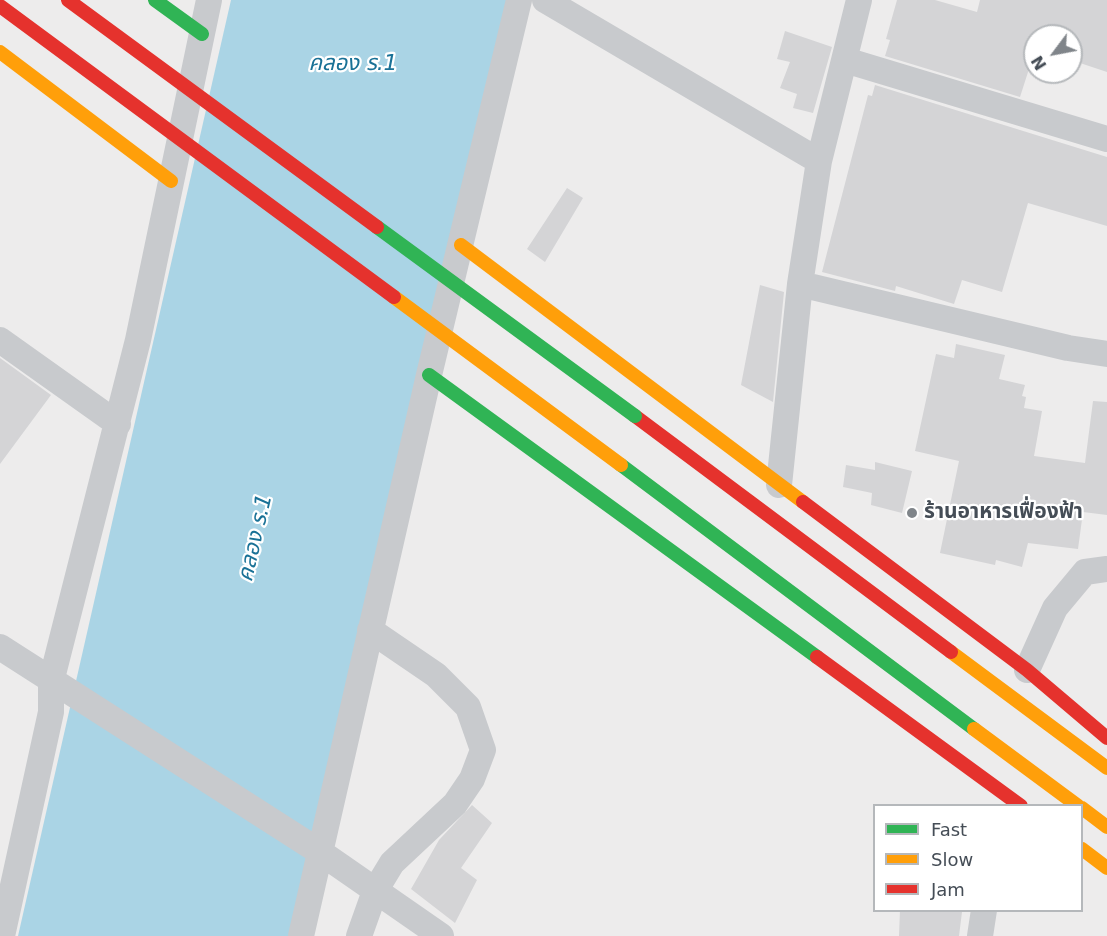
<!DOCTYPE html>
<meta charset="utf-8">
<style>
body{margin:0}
#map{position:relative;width:1107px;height:936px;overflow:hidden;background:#edecec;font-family:"DejaVu Sans",sans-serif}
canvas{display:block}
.legend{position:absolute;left:873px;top:804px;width:210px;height:108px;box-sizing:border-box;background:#fff;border:2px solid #b5b8bb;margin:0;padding:8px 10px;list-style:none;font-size:18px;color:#454d56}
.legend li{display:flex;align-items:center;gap:12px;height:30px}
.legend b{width:30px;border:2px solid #b5b8bb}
.north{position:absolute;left:1023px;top:24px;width:60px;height:60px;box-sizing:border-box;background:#fff;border:2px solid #b5b8bb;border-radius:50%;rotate:238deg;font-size:16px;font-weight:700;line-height:24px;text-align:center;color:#454d56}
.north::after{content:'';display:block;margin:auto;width:21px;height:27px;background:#80858a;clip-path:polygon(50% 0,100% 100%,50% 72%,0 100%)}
</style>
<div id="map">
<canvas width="1107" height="936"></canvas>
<ul class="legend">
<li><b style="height:8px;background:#30b455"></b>Fast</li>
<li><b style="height:8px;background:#ff9f0a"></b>Slow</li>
<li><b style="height:8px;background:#e5322d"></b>Jam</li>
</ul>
<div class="north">N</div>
</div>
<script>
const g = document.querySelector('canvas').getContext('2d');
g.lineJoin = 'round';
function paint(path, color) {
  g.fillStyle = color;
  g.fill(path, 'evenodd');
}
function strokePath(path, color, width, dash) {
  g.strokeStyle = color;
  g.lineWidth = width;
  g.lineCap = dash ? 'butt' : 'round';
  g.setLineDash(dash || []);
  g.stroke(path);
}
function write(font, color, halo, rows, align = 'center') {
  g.font = font + ' "DejaVu Sans","Noto Sans Thai",sans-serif';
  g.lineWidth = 4.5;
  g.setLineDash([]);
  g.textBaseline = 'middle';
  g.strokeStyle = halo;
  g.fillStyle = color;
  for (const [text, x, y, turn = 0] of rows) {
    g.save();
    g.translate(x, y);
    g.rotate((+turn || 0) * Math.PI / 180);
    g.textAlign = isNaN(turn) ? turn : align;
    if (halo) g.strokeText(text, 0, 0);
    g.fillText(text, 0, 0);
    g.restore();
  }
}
const water = new Path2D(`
 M231 0H512L296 936H18Z`);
const building = new Path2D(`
 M897 0H935L977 12 980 0H1107V72L1071 60V36H1035V71L1029 69 1020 97 885 56 890 40 886 39Z
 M785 31 832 47 813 113 793 108 797 94 780 88 790 62 777 59Z
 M1038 72H1066L1063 82Z
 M875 85 1107 157V226L1028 203 1002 292 962 280 954 304 896 286 895 291 822 272 868 95 872 96Z
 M567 188 583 198 545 262 527 249Z
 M760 285 784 292 773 402 741 385Z
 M956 344 1005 355 999 379 1025 385 1022 396 1026 397 1024 408 1042 411 1034 456 1085 463 1093 401 1107 402V515L1083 512 1078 549 1028 543 1022 567 996 560 995 565 940 553 959 461 915 451 936 354 954 358Z
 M0 358 51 395 0 464Z
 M875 462 912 471 902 513 871 505 872 493 843 487 846 465 875 470Z
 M472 805 492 823 461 868 477 880 455 923 411 889 439 840Z
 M900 910 962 912 959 936H899Z`);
const street = new Path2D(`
 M545 0 819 161
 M845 60 1107 139
 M800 284 1068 348 1107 354
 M0 340 118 424
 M779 485 800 284 819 161 859 0
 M0 647 320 852 441 936
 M1027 670 1055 608 1085 572 1107 569
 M2 936 51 712V682L138 340 209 0
 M301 936 429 375 519 0
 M359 936 375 891 392 863 455 804 472 779 483 750 468 707 436 675 370 630
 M980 936 984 910`);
const fast = new Path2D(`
 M155 0 202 34
 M429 375 817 657
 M621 465 974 729`);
const slow = new Path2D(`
 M0 52 171 181
 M461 245 803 502
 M951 652 1107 768
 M974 729 1078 806
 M1082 808 1107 827
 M1082 849 1107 868`);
const jam = new Path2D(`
 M635 416 951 652
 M803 502 1027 670 1107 738
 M817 657 1021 806`);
const fastBridge = new Path2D(`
 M377 227 635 416`);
const slowBridge = new Path2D(`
 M394 297 621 465`);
const jamBridge = new Path2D(`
 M68 0 377 227
 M0 6 394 297`);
const markers = [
 [912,513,6,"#80858a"]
];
const poiNames = [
 ["ร้านอาหารเฟื่องฟ้า",924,513]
];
const waterNames = [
 ["คลอง ร.1",353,64],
 ["คลอง ร.1",256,538,-77]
];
paint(water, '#aad4e5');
paint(building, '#d4d4d6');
strokePath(street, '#c8cacd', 26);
strokePath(fast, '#30b455', 14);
strokePath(slow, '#ff9f0a', 14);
strokePath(jam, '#e5322d', 14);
strokePath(fastBridge, '#30b455', 14);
strokePath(slowBridge, '#ff9f0a', 14);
strokePath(jamBridge, '#e5322d', 14);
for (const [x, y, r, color] of markers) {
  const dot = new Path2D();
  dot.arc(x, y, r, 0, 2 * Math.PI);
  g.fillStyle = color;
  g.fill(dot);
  strokePath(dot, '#fff', 2);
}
write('bold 21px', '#454d56', '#fff', poiNames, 'left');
write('italic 22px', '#197196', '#fff', waterNames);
</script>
